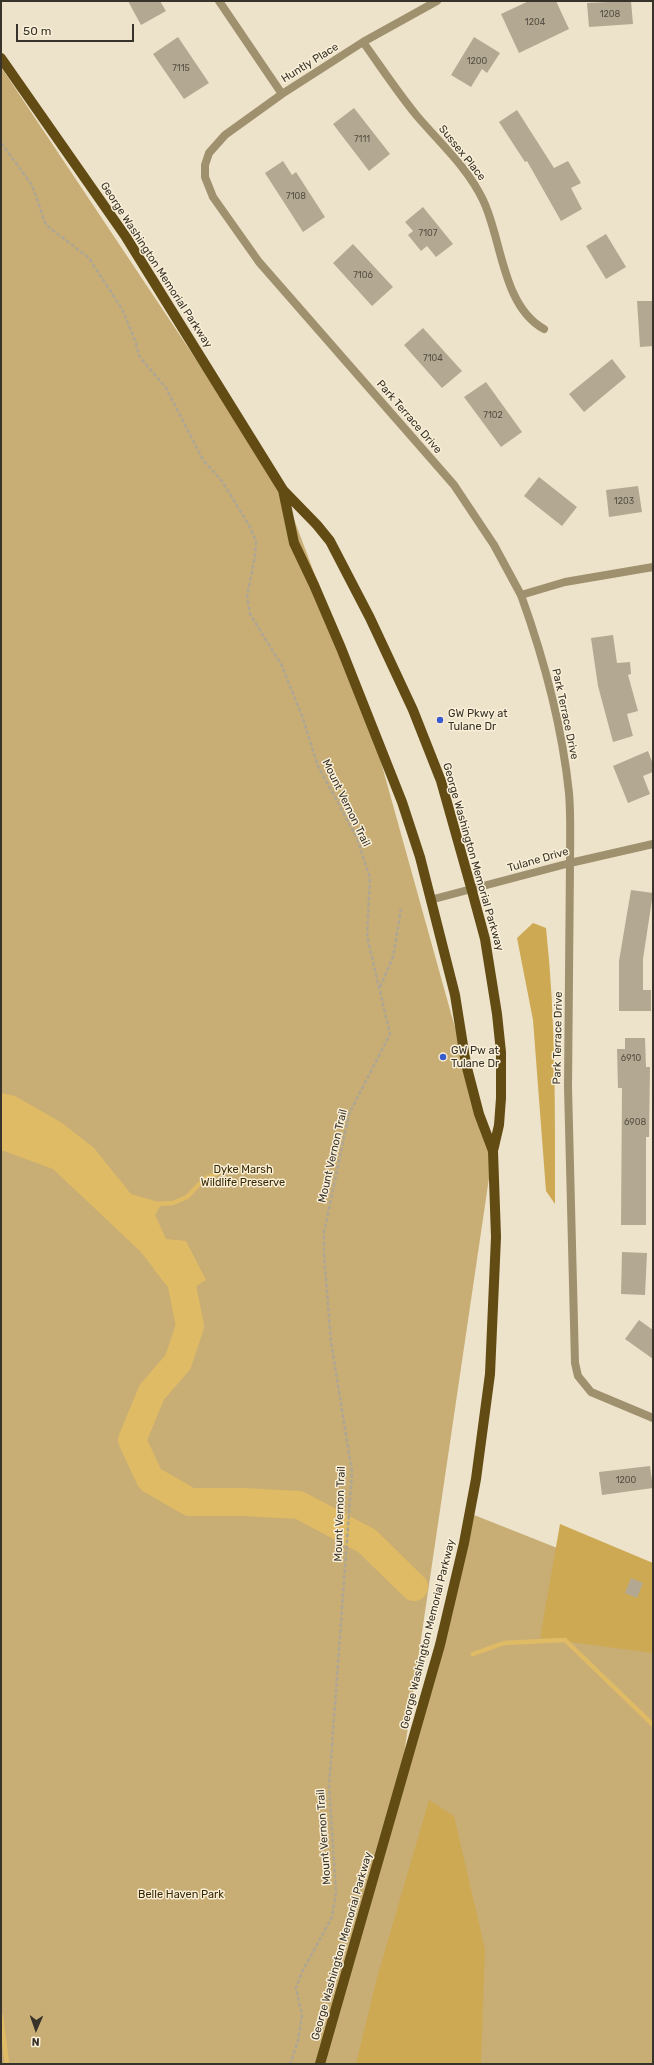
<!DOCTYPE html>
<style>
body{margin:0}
#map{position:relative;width:654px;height:2065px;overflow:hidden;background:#ede2ca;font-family:Rubik,sans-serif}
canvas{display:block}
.frame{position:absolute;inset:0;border:2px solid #38332a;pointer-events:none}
.north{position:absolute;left:16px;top:2009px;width:40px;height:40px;-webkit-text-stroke:3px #faefd7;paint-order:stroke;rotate:182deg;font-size:11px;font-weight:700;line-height:16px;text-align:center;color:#38332a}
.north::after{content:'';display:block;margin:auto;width:14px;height:18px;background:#38332a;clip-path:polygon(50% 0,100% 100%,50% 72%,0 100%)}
.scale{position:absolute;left:16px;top:24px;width:118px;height:18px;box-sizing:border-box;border:2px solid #38332a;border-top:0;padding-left:5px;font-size:12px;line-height:14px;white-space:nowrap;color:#38332a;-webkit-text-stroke:3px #faefd7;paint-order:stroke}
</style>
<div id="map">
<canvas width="654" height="2065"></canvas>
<div class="frame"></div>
<div class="north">N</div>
<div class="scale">50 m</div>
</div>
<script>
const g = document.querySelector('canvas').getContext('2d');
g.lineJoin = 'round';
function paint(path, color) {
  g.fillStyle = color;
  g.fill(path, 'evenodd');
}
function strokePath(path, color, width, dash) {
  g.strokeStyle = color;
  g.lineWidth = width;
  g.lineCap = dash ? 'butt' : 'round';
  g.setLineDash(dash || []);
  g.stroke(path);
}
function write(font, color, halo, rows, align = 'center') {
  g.font = font + ' Rubik,sans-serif';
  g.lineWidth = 3;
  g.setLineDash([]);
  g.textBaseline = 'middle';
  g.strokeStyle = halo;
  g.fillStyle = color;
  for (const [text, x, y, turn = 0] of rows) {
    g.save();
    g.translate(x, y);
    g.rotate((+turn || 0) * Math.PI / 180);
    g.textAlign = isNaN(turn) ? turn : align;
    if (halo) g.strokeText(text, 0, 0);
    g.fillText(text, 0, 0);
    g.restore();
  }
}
const green = new Path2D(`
 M1 67 283 490 369 719 479 1114 493 1151 399 1788 469 1513 653 1586V2064H1Z`);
const forest = new Path2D(`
 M533 923 546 928C556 1020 555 1112 555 1204L546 1191 533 1020 517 938Z
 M560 1524 653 1563V1653L540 1638Z
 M429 1800 454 1816 485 1949 481 2064H356L377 1978Z`);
const water = new Path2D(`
 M1 1093 15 1096 62 1123 94 1148 131 1194 162 1203 155 1215 166 1239 186 1241 206 1280 174 1300 170 1289 140 1251 53 1169 1 1150Z`);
const stream = new Path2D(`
 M156 1204 173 1203 187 1197 204 1179 229 1168
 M473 1654 504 1643 565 1640 653 1725
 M1 2016 7 2064`);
const river = new Path2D(`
 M166 1262 181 1281 190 1326 178 1362 152 1392 132 1440 150 1479 190 1502H243L299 1505 367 1541 414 1587`);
const building = new Path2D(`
 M128 1H160L166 11 141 25Z
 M529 1H556L569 29 519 53 501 14Z
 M631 1 633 24 589 27 587 3Z
 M178 37 209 83 184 99 153 54Z
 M474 37 500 53 487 73 482 69 471 87 451 75Z
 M354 108 390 154 369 171 333 124Z
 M517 110 554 168 568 161 581 183 571 188 582 209 561 221 527 161 525 162 499 122Z
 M283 161 292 175 296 172 325 217 303 232 265 173Z
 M423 207 453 244 436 257 427 246 421 251 408 235 413 231 405 222Z
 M606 234 626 267 606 279 586 246Z
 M353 244 393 287 372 306 333 263Z
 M637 301H653V346L640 347Z
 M423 328 462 371 442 388 404 345Z
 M612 359 626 377 584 412 569 394Z
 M486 382 522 432 501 447 464 397Z
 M539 477 577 507 562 526 524 496Z
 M638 486 642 512 609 517 606 490Z
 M613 635 617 663 630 662 631 674 628 675 638 711 627 714 633 736 613 742 598 686 591 638Z
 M648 751 653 764V772L643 776 650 794 628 803 613 766Z
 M631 890 653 893 643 959V990H651V1011H619V961Z
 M625 1038H645L646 1067H650L649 1137H646V1225H621L622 1088H618L617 1049H625Z
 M622 1252 647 1253 645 1295 621 1294Z
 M639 1320 653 1330V1359L625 1339Z
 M650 1466 653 1488 602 1495 599 1472Z
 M631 1578 643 1583 637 1598 625 1593Z`);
const path = new Path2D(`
 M1 143 32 185 46 225 89 258 122 309 136 343 139 356 166 388 203 460 222 481 250 527 256 541 255 556 247 596 250 614 282 666 302 716 318 766 357 838 370 878 367 936 390 1034 349 1114 324 1232V1254L331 1342 352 1472 329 1786 336 1892 332 1917 302 1972 296 1988 302 2015 298 2041 290 2064
 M380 987 393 957 401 909`);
const minor = new Path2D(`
 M219 1 282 94
 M437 1 363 42 282 94 225 135 209 153 205 165V177L213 197 259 262 454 485 494 545 521 595
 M363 42C381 67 398 93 417 116 440 143 468 168 483 200 502 239 502 306 544 329
 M653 844 570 863 568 1087 575 1363 578 1376 591 1392 653 1418`);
const tertiary = new Path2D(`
 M430 900 570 863C570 839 571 816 569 793 562 725 544 659 521 595L565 582 653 567`);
const primary = new Path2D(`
 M1 58 126 237 283 490 317 525 330 541 370 618 413 710 441 781 472 891 485 939 497 1014 501 1052V1098L499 1125 493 1151 496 1237 490 1374 476 1479 464 1543 440 1645 320 2064
 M283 490 294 543 314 585 341 648 402 802 420 857 455 995 466 1064 479 1114 493 1151`);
const markers = [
 [440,720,4,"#365ccd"],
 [443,1057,4,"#365ccd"]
];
const numberNames = [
 ["1208",610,14],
 ["1204",535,22],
 ["1200",477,61],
 ["7115",181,68],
 ["7111",362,139],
 ["7108",296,196],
 ["7107",428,233],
 ["7106",363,275],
 ["7104",433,358],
 ["7102",493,415],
 ["1203",624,501],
 ["6910",631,1058],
 ["6908",635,1122],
 ["1200",626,1480]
];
const streetNames = [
 ["Huntly Place",310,63,-32],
 ["Sussex Place",462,153,51],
 ["George Washington Memorial Parkway",156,265,57],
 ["Park Terrace Drive",409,417,49],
 ["Park Terrace Drive",565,714,78],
 ["Mount Vernon Trail",346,803,64],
 ["George Washington Memorial Parkway",473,857,74],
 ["Tulane Drive",538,860,-16],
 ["Park Terrace Drive",558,1038,-89],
 ["Mount Vernon Trail",333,1156,-77],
 ["Mount Vernon Trail",340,1514,-88],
 ["George Washington Memorial Parkway",428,1634,-76],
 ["Mount Vernon Trail",324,1837,-94],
 ["George Washington Memorial Parkway",342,1946,-74]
];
const poiNames = [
 ["GW Pkwy at",448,714],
 ["Tulane Dr",448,727],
 ["GW Pw at",451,1051],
 ["Tulane Dr",451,1064]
];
const parkNames = [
 ["Dyke Marsh",243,1170],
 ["Wildlife Preserve",243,1183],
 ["Belle Haven Park",181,1895]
];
paint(green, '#c8ae75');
paint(forest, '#cea953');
paint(water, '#e0bb65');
strokePath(stream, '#e0bb65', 4.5);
strokePath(river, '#e0bb65', 28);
paint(building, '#b3a891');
strokePath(path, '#afa693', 2.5, [4, 2]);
strokePath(minor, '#9f906e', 8);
strokePath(tertiary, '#9f906e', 8);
strokePath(primary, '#624c14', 10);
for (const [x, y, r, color] of markers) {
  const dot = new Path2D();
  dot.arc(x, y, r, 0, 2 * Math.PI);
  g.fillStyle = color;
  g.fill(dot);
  strokePath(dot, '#faefd7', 1.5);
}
write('9px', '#575044', null, numberNames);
write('11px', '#38332a', '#faefd7', streetNames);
write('11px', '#38332a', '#faefd7', poiNames, 'left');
write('11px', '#382903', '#faefd7', parkNames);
</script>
